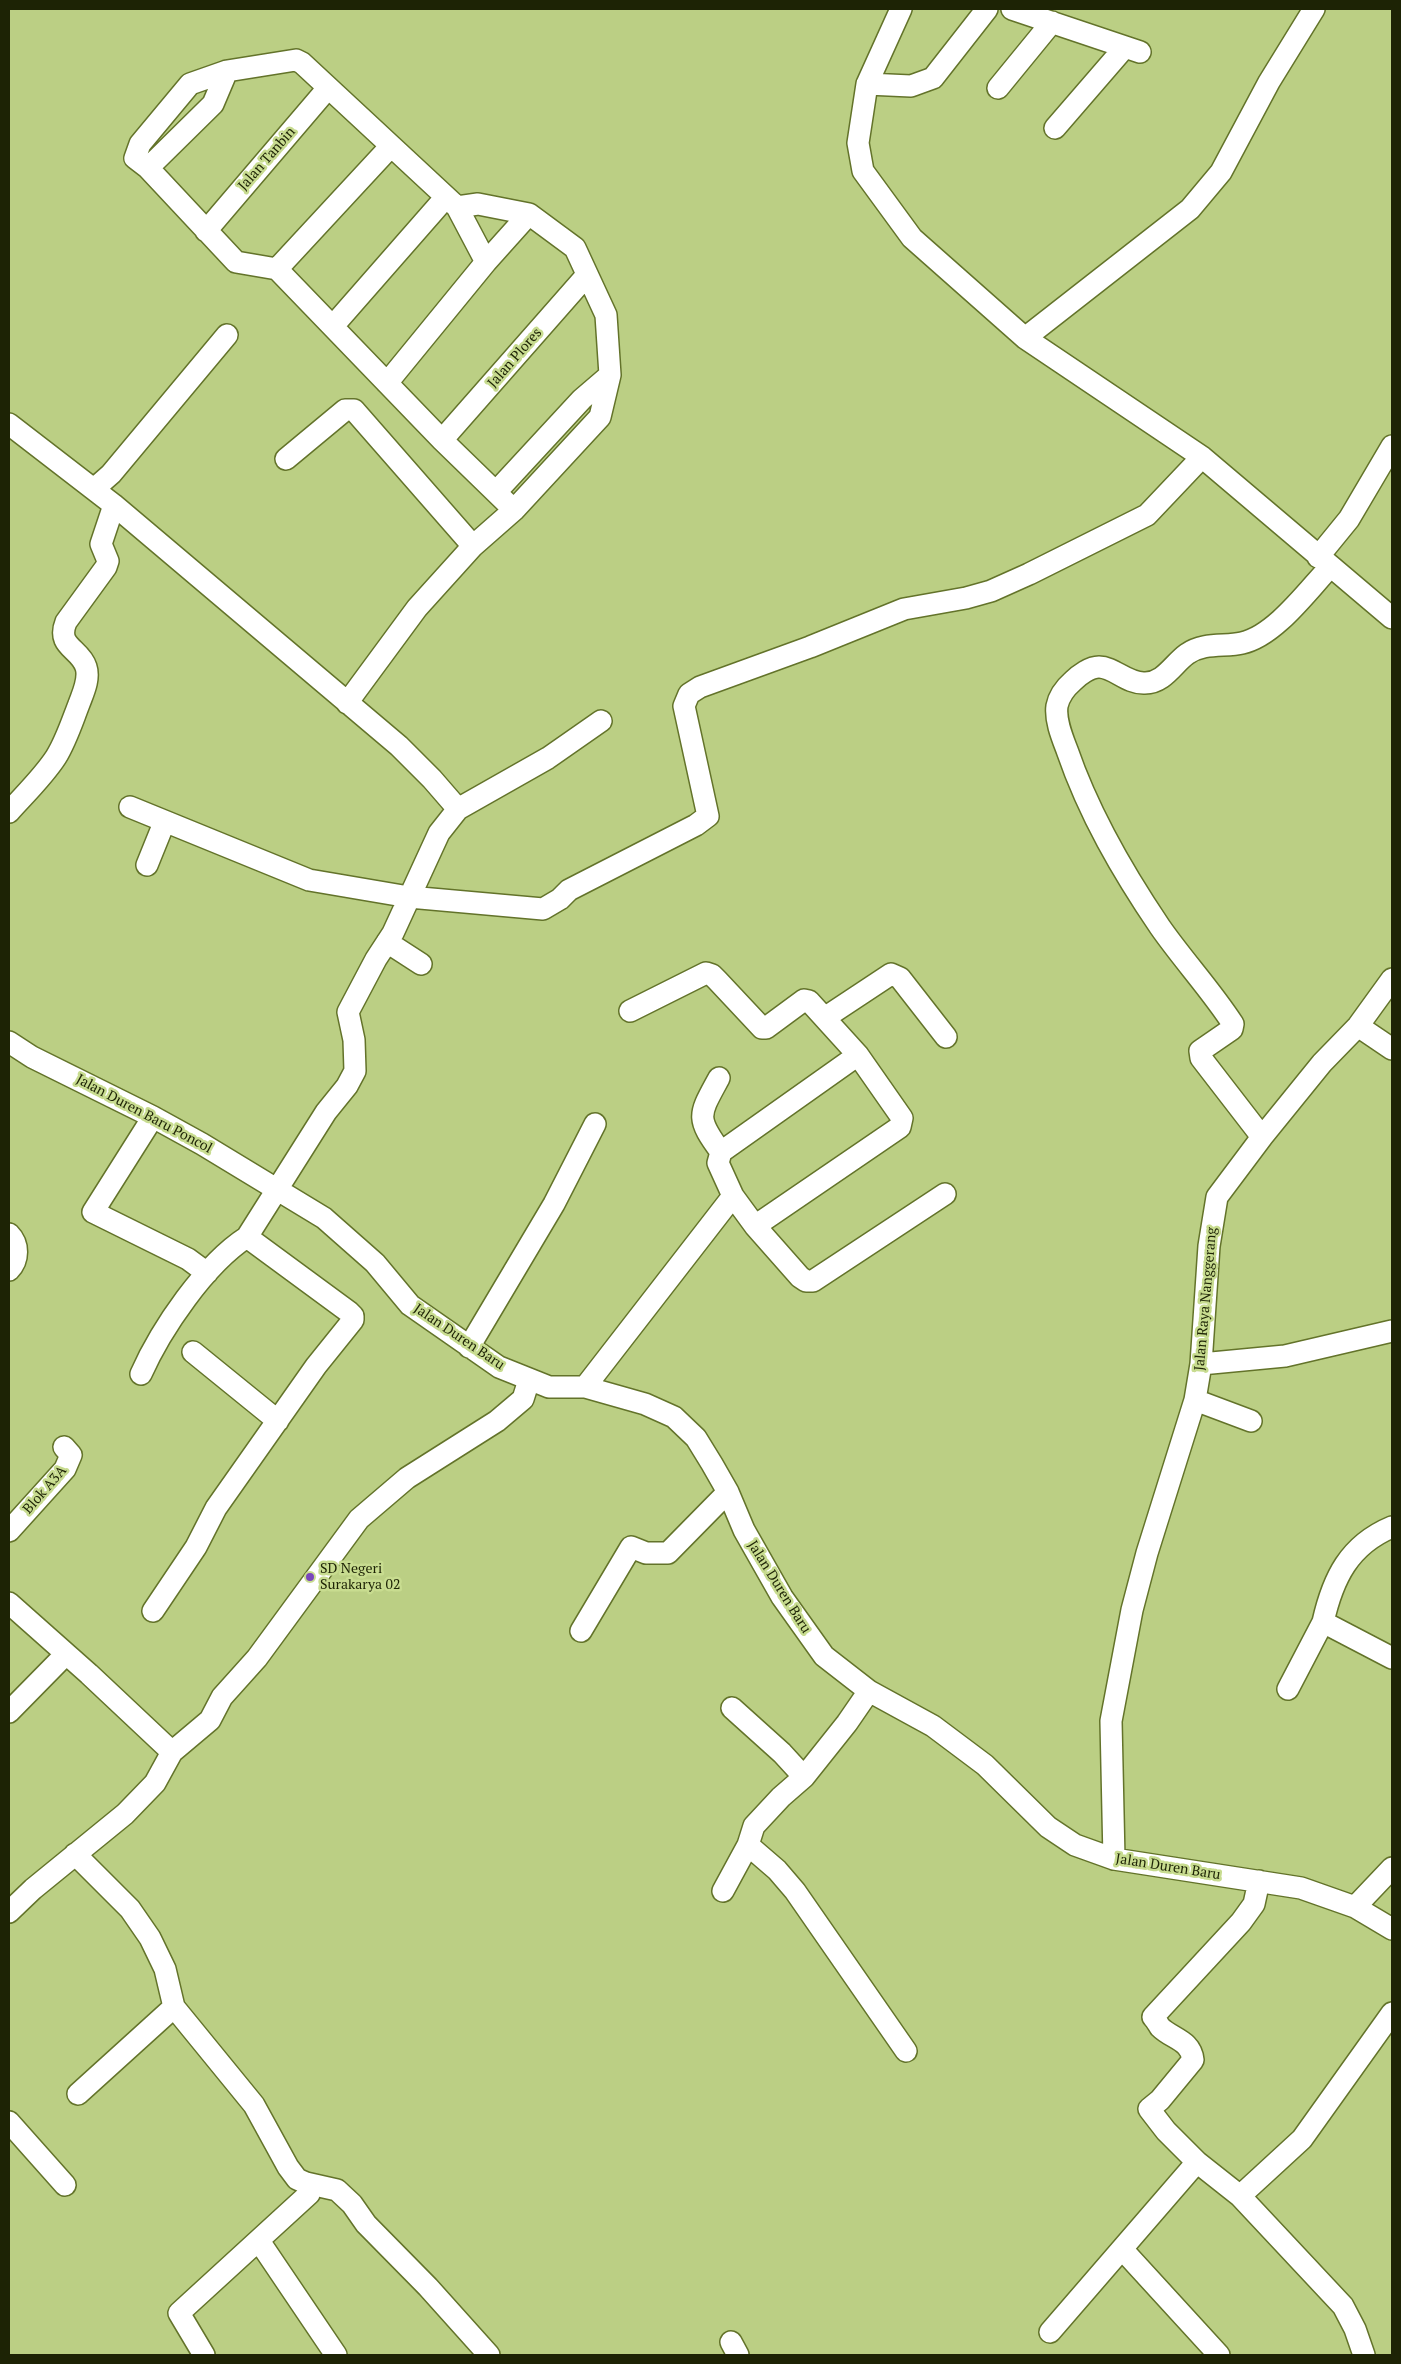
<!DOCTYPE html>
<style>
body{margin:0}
#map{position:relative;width:1401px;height:2364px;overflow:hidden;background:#bbcf84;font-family:"PT Serif",serif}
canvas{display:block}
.frame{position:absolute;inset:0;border:10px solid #1d2305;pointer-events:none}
</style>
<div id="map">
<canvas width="1401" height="2364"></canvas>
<div class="frame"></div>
</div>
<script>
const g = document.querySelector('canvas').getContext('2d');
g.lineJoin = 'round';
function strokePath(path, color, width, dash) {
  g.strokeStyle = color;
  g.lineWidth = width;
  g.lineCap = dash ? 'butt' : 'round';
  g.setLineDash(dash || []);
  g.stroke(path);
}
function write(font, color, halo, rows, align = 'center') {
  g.font = font + ' "PT Serif",serif';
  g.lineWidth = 5;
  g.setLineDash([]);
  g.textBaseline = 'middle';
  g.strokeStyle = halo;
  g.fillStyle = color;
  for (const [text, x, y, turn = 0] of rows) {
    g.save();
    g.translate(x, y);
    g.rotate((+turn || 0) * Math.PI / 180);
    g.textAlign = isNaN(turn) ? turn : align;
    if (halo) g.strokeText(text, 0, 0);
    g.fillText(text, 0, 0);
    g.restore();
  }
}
const minor = new Path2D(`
 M901 9 867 84 858 143 863 171 912 238 1025 338 1202 457 1392 618
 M1012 9 1140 52
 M867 84 911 86 933 78 987 9
 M998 88 1052 22
 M1055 128 1125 47
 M148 168 213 104 227 71
 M206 231 328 88
 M486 262 529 214
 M277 269 391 146
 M333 326 446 197
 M1025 338 1190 209 1221 172 1269 82 1314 9
 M387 383 486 262 457 207 302 63 296 60 227 71 190 84 140 144 135 158 148 168 236 262 277 269 442 440 514 510
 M9 424 114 505 399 746 432 779 458 809 439 833 393 933 376 959 348 1012 354 1040 355 1071 347 1086 326 1112 247 1237C205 1264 161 1329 141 1374
 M442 440 587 275
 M286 459 345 410H354L473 546
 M94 489 111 474 227 335
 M496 492 582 399 610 375
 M1318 557 1349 519 1392 446
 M347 703 417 608 473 546 514 510 600 417 610 375 606 315 575 248 529 214 478 204 457 207
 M130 807 309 880 409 897 543 909 560 899 569 890 696 825 708 816 684 706 689 694 700 687 810 647 904 609 966 598 991 591 1029 574 1147 515 1202 457
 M458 809 548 758 601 721
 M9 812C25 794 43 777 56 757 66 741 72 722 79 704 83 693 90 679 86 667 80 648 56 647 66 622L106 567 108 561 101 544 114 505
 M147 865 164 823
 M387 942 421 964
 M630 1011 706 973 712 975 717 980 762 1028H766L804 1000 809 1001 858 1055 902 1118 900 1127 755 1226
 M826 1017 891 974 900 978 946 1037
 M1358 1026 1392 1049
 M9 1042 32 1057 153 1117 202 1144 324 1218 375 1263 410 1305 499 1367 549 1387H585L645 1404 674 1417 696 1438 712 1464 728 1492 744 1530 782 1597 824 1656 869 1691 933 1726 985 1765 1048 1827 1075 1845 1114 1859 1301 1888 1355 1907 1392 1929
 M719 1078C699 1115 695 1117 721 1152
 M153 1117 93 1212 188 1259 207 1273
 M1262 1137 1201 1058 1200 1051 1232 1029 1233 1024C1211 990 1183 960 1160 927 1122 871 1089 814 1067 750 1062 737 1055 720 1057 706 1059 696 1065 688 1073 681 1079 675 1090 667 1099 667 1114 667 1127 684 1145 683 1164 683 1173 664 1187 654 1204 642 1225 647 1242 643 1275 636 1308 590 1330 567
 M733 1196 755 1226 800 1277 806 1281H813L945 1194
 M9 1234C19 1244 19 1260 9 1270
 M469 1347 554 1204 595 1124
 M193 1352 278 1421
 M1201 1364 1285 1356 1392 1331
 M585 1387 733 1196 718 1163 721 1152 858 1055
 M1195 1400 1251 1421
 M9 1531 65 1469 71 1455 64 1447
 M9 1603 89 1674 172 1752
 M153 1611 196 1547 216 1508 316 1366 353 1320V1316L349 1312 247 1237
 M1323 1622C1333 1578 1349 1545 1392 1527
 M581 1631 631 1547 646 1553H668L728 1492
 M1288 1689 1323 1622 1392 1658
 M732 1708 782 1753 804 1777
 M9 1712 66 1654
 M748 1845 777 1870 795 1891 906 2051
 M75 1854 130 1909 150 1938 165 1969 174 2007 254 2105 288 2167 297 2179 306 2183 309 2194 179 2313 204 2355
 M1114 1859 1111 1721 1132 1610 1147 1553 1195 1400 1201 1364 1209 1246 1217 1197 1262 1137 1322 1063 1358 1026 1392 979
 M723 1891 748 1845 754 1826 781 1797 804 1777 847 1723 869 1691
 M1355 1907 1392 1868
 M9 1912 33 1889 125 1814 155 1783 172 1752 210 1720 222 1697 257 1658 359 1519 407 1478 497 1421 523 1399 529 1380
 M78 2094 174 2007
 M9 2122 65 2185
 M1197 2162 1166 2131 1149 2109 1160 2100 1193 2060C1191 2040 1172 2039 1160 2027 1158 2024 1156 2020 1153 2017L1241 1922 1254 1904 1259 1881
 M306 2183 337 2190 352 2204 366 2224 428 2287 489 2355
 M259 2241 336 2355
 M1122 2249 1219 2355
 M1050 2332 1197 2162 1240 2196
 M731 2342 738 2355
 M1364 2355 1355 2329 1343 2306 1240 2196 1302 2139 1392 2013`);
const markers = [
 [310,1577,5,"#7a46bd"]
];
const streetNames = [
 ["Jalan Tanbin",267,159,-49],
 ["Jalan Plores",515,358,-49],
 ["Jalan Duren Baru Poncol",144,1114,28],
 ["Jalan Raya Nanggerang",1206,1299,-85],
 ["Jalan Duren Baru",459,1337,34],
 ["Blok A3A",45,1490,-49],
 ["Jalan Duren Baru",779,1587,58],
 ["Jalan Duren Baru",1168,1867,9]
];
const poiNames = [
 ["SD Negeri",320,1569],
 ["Surakarya 02",320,1585]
];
strokePath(minor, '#63732a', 24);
strokePath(minor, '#fff', 21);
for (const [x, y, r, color] of markers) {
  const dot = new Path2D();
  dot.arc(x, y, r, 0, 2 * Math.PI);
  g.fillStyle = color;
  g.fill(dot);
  strokePath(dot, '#c8dc90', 2);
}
write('14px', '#1d2305', '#c8dc90', streetNames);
write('14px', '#1d2305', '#c8dc90', poiNames, 'left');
</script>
